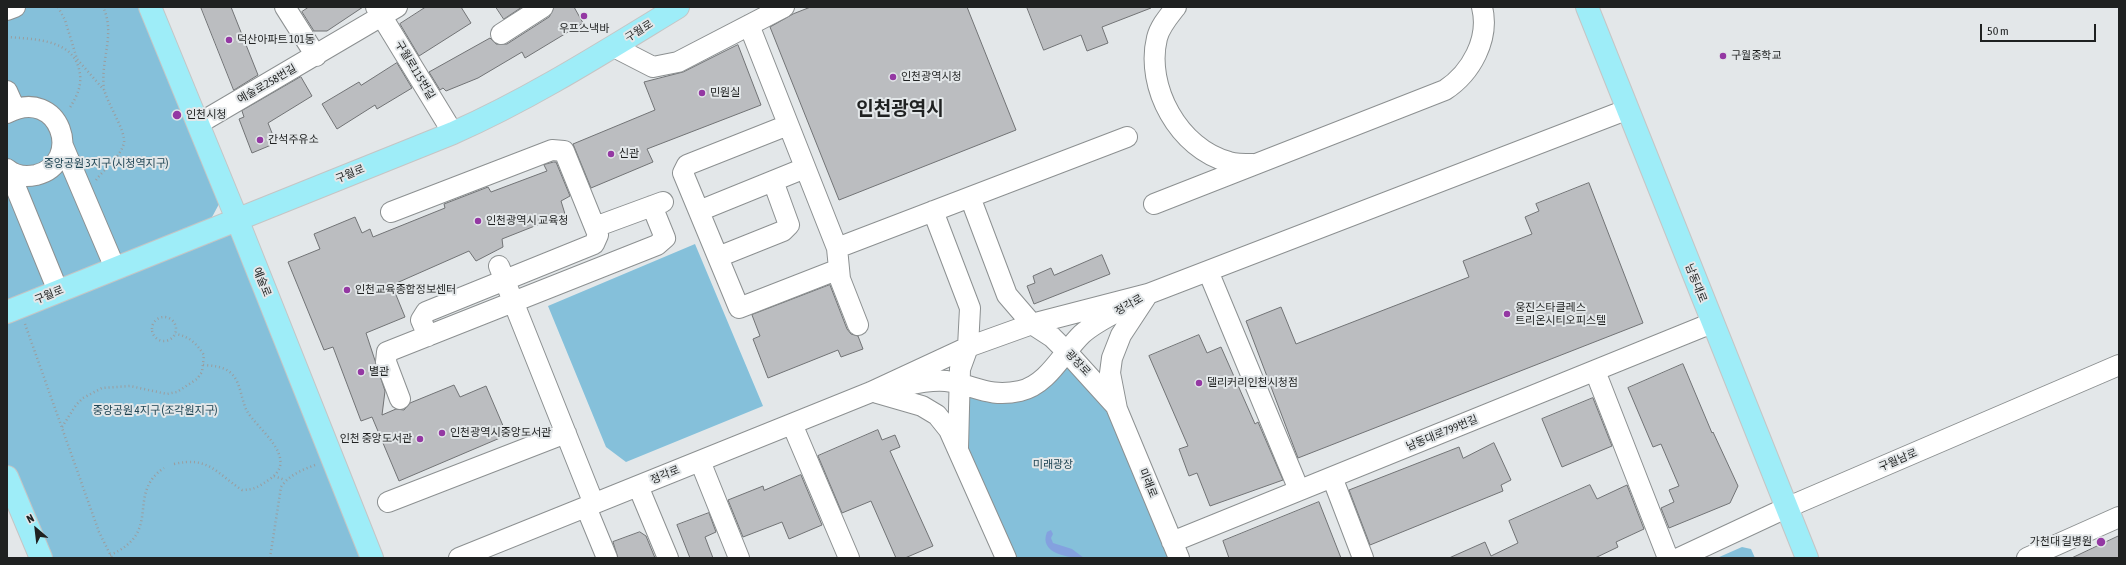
<!DOCTYPE html>
<meta charset="utf-8">
<style>
body{margin:0}
#map{position:relative;width:2126px;height:565px;overflow:hidden;background:#e3e7e9;font-family:"Asap Condensed",sans-serif}
canvas{display:block}
.frame{position:absolute;inset:0;border:8px solid #1f2121;pointer-events:none}
.north{position:absolute;left:16px;top:509px;width:40px;height:40px;-webkit-text-stroke:3px #e3e7e9;paint-order:stroke;rotate:332deg;font-size:11px;font-weight:700;line-height:16px;text-align:center;color:#1f2121}
.north::after{content:'';display:block;margin:auto;width:14px;height:18px;background:#1f2121;clip-path:polygon(50% 0,100% 100%,50% 72%,0 100%)}
.scale{position:absolute;left:1980px;top:24px;width:116px;height:18px;box-sizing:border-box;border:2px solid #1f2121;border-top:0;padding-left:5px;font-size:12px;line-height:14px;white-space:nowrap;color:#1f2121;-webkit-text-stroke:3px #e3e7e9;paint-order:stroke}
</style>
<div id="map">
<canvas width="2126" height="565"></canvas>
<div class="frame"></div>
<div class="north">N</div>
<div class="scale">50 m</div>
</div>
<script>
const g = document.querySelector('canvas').getContext('2d');
g.lineJoin = 'round';
function paint(path, color) {
  g.fillStyle = color;
  g.fill(path, 'evenodd');
}
function strokePath(path, color, width, dash) {
  g.strokeStyle = color;
  g.lineWidth = width;
  g.lineCap = dash ? 'butt' : 'round';
  g.setLineDash(dash || []);
  g.stroke(path);
}
function write(font, color, halo, rows, align = 'center') {
  g.font = font + ' "Asap Condensed","Noto Sans KR",sans-serif';
  g.lineWidth = 4;
  g.setLineDash([]);
  g.textBaseline = 'middle';
  g.strokeStyle = halo;
  g.fillStyle = color;
  for (const [text, x, y, turn = 0] of rows) {
    g.save();
    g.translate(x, y);
    g.rotate((+turn || 0) * Math.PI / 180);
    g.textAlign = isNaN(turn) ? turn : align;
    if (halo) g.strokeText(text, 0, 0);
    g.fillText(text, 0, 0);
    g.restore();
  }
}
const green = new Path2D(`
 M7 7H149L226 191 204 232 237 219 372 558H41L7 477Z
 M695 244 763 406 626 462 606 447 548 306Z
 M1066 351 1117 409 1179 558H1006L958 449 959 384 1022 391Z
 M1742 547 1751 549 1755 558H1717Z`);
const water = new Path2D(`
 M1051 530 1053 534 1051 538 1053 543 1072 549 1084 558C1070 558 1038 554 1047 532Z`);
const building = new Path2D(`
 M201 7H231L258 75 234 90Z
 M309 7H363L327 31H314L302 12Z
 M426 7H461L471 23 419 56 400 24Z
 M496 7H522L504 19Z
 M554 7H574L583 23 525 58 522 52 478 78 446 91 443 88 440 90 429 72 490 38 496 44H507L549 17Z
 M811 7H967L1016 130 839 200 770 27 793 14Z
 M1027 7H1150L1151 8 1102 27 1108 43 1087 51 1081 35 1044 50Z
 M738 45 761 105 647 149 653 162 591 188 573 144 655 110 644 82 683 72Z
 M397 63 412 88 377 109 375 105 337 129 322 104 359 82 361 85Z
 M301 77 312 96 268 123 276 143 252 153 239 119 244 117 242 111Z
 M554 162H556L570 196 561 201 565 214 502 239 503 247 476 261 469 251 392 285 405 317 366 333 385 391 382 415 396 409 404 410 410 403 454 385 460 397 486 386 507 435 399 481 372 417 361 421 333 347 324 350 288 262 320 249 314 234 355 217 362 233 370 229 373 237 445 208 444 204 488 187 491 192 547 171 544 165Z
 M1589 183 1643 323 1298 458 1246 321 1281 307 1296 344 1469 277 1463 261 1532 234 1525 217 1539 211 1536 204Z
 M1102 255 1110 274 1034 304 1027 286 1035 283 1033 276 1051 268 1054 275Z
 M830 285 847 329 851 334 858 336 863 349 841 357 838 350 768 378 753 339 760 336 752 315Z
 M1199 335 1207 353 1221 347 1255 424 1258 422 1283 480 1210 506 1197 473 1189 476 1179 449 1188 446 1149 356Z
 M1683 364 1712 433 1713 432 1738 486 1730 503 1669 528 1661 508 1674 502 1669 490 1679 486 1661 444 1653 447 1628 388Z
 M1593 398 1612 446 1562 467 1542 419Z
 M878 430 882 440 895 435 900 447 890 451 933 546 905 558H896L871 501 842 513 818 456Z
 M1494 443 1511 480 1501 485 1503 491 1370 545 1349 490 1459 447 1463 458Z
 M801 475 822 525 789 539 782 522 743 537 728 500 763 486 764 490Z
 M1590 485 1597 499 1627 485 1644 529 1616 542 1618 547 1595 558H1449L1485 542 1491 556 1518 543 1509 521Z
 M1319 502 1341 558H1229L1223 541Z
 M709 513 716 532 705 537 713 558H690L677 525Z
 M640 532 646 536 655 558H618L613 542Z
 M2119 536V558H2072Z`);
const path = new Path2D(`
 M58 7 65 20 77 59 104 90
 M7 37C33 39 72 39 79 69 83 85 77 96 69 109
 M96 180C105 168 120 158 124 143 126 131 107 103 104 89 100 60 116 34 103 7
 M152 329a12 12 0 1 1 24 0a12 12 0 1 1-24 0Z
 M25 324 99 532 112 558
 M62 427 76 405 83 398 102 388 130 386 167 394 177 392 197 379 202 372 204 355C196 343 189 336 175 334
 M174 464C209 456 216 473 242 490 254 490 260 486 270 479 300 458 257 429 247 411 241 400 241 383 232 374 224 366 214 366 203 365
 M274 476 285 480
 M110 555C164 532 125 494 164 468
 M270 558 281 487C289 475 302 470 315 465`);
const minor = new Path2D(`
 M285 7 316 56
 M376 7 453 133
 M1176 7C1169 16 1160 26 1157 38 1145 87 1179 149 1229 162 1236 164 1246 164 1253 164
 M7 10 15 7
 M749 25 837 248 840 279 858 325
 M501 34 543 7
 M614 47 653 67 678 62 784 7
 M7 91 15 109
 M7 113C60 85 85 163 36 175 26 177 15 176 7 169
 M198 124 397 7
 M788 125 687 165 683 173 739 308 839 269
 M63 146 115 268
 M9 171 58 291
 M970 197 1007 295 1032 324 1052 337 1066 351 1115 405
 M1154 204 1445 90C1471 73 1490 39 1482 7
 M699 211 805 168
 M933 211 970 308 968 347 960 369 958 448
 M391 212 552 150 564 151 598 235 594 244 426 312 421 320 428 336
 M595 227 663 202
 M837 248 1127 137
 M718 257 783 231 789 225 773 181
 M499 266 594 504
 M1208 271 1299 490
 M1146 297 1121 335 1112 358 1110 373 1117 409 1179 558
 M1595 371 1668 558
 M897 387C912 384 930 379 946 381 975 385 988 398 1020 391 1048 385 1063 352 1082 334 1094 323 1111 315 1126 307
 M877 393 922 406 937 415 949 430 1006 558
 M400 399 386 362 387 352 657 245 665 238 652 206
 M792 424 849 558
 M700 461 739 558
 M1332 477 1363 558
 M638 486 668 558
 M388 502 566 433
 M586 507 607 558
 M1172 542 1712 323
 M459 558 871 392 968 347 1032 324 1148 294 1626 110
 M1679 558 1786 508 2119 365
 M2027 558 2119 517`);
const major = new Path2D(`
 M150 7 237 219 372 558
 M1587 7 1807 558
 M7 312 453 133C532 98 604 52 678 7
 M7 477 41 558`);
const markers = [
 [584,16,4,"#9438a3"],
 [229,40,4,"#9438a3"],
 [1723,56,4,"#9438a3"],
 [893,77,4,"#9438a3"],
 [702,93,4,"#9438a3"],
 [177,115,5,"#9438a3"],
 [260,140,4,"#9438a3"],
 [611,154,4,"#9438a3"],
 [478,221,4,"#9438a3"],
 [347,290,4,"#9438a3"],
 [1507,314,4,"#9438a3"],
 [361,372,4,"#9438a3"],
 [1199,383,4,"#9438a3"],
 [442,433,4,"#9438a3"],
 [420,439,4,"#9438a3"],
 [2101,542,5,"#9438a3"]
];
const poiNames = [
 ["우프스낵바",584,29,"center"],
 ["덕산아파트 101동",237,40],
 ["구월중학교",1731,56],
 ["인천광역시청",901,77],
 ["민원실",710,93],
 ["인천시청",186,115],
 ["간석주유소",268,140],
 ["신관",619,154],
 ["인천광역시 교육청",486,221],
 ["인천교육종합정보센터",355,290],
 ["웅진스타클레스",1515,308],
 ["트리온시티오피스텔",1515,321],
 ["별관",369,372],
 ["델리커리인천시청점",1207,383],
 ["인천광역시중앙도서관",450,433],
 ["인천 중앙도서관",412,439,"right"],
 ["가천대 길병원",2092,542,"right"]
];
const streetNames = [
 ["구월로",639,31,-32],
 ["구월로115번길",415,70,59],
 ["예술로258번길",267,84,-30],
 ["구월로",350,174,-22],
 ["예술로",262,282,68],
 ["남동대로",1696,283,68],
 ["구월로",49,295,-22],
 ["정각로",1129,305,-30],
 ["광장로",1078,363,47],
 ["남동대로799번길",1442,433,-22],
 ["구월남로",1898,460,-23],
 ["정각로",665,475,-22],
 ["미래로",1148,483,68]
];
const parkNames = [
 ["중앙공원 3지구 (시청역지구)",106,164],
 ["중앙공원 4지구 (조각원지구)",155,411],
 ["미래광장",1053,465]
];
const townNames = [
 ["인천광역시",900,109]
];
paint(green, '#85c0da');
paint(water, '#84a1df');
paint(building, '#bbbdc0');
strokePath(building, '#717375', 1);
strokePath(minor, '#8c9091', 22);
strokePath(major, '#c5c5c5', 24);
strokePath(path, '#9a9d9f', 2.5, [1, 3]);
strokePath(minor, '#fff', 20);
strokePath(major, '#9eedf8', 22);
for (const [x, y, r, color] of markers) {
  const dot = new Path2D();
  dot.arc(x, y, r, 0, 2 * Math.PI);
  g.fillStyle = color;
  g.fill(dot);
  strokePath(dot, '#e3e7e9', 1.5);
}
write('11px', '#1f2121', '#e3e7e9', poiNames, 'left');
write('11px', '#1f2121', '#e3e7e9', streetNames);
write('11px', '#1e4453', '#e3e7e9', parkNames);
write('bold 19px', '#1f2121', '#e3e7e9', townNames);
</script>
